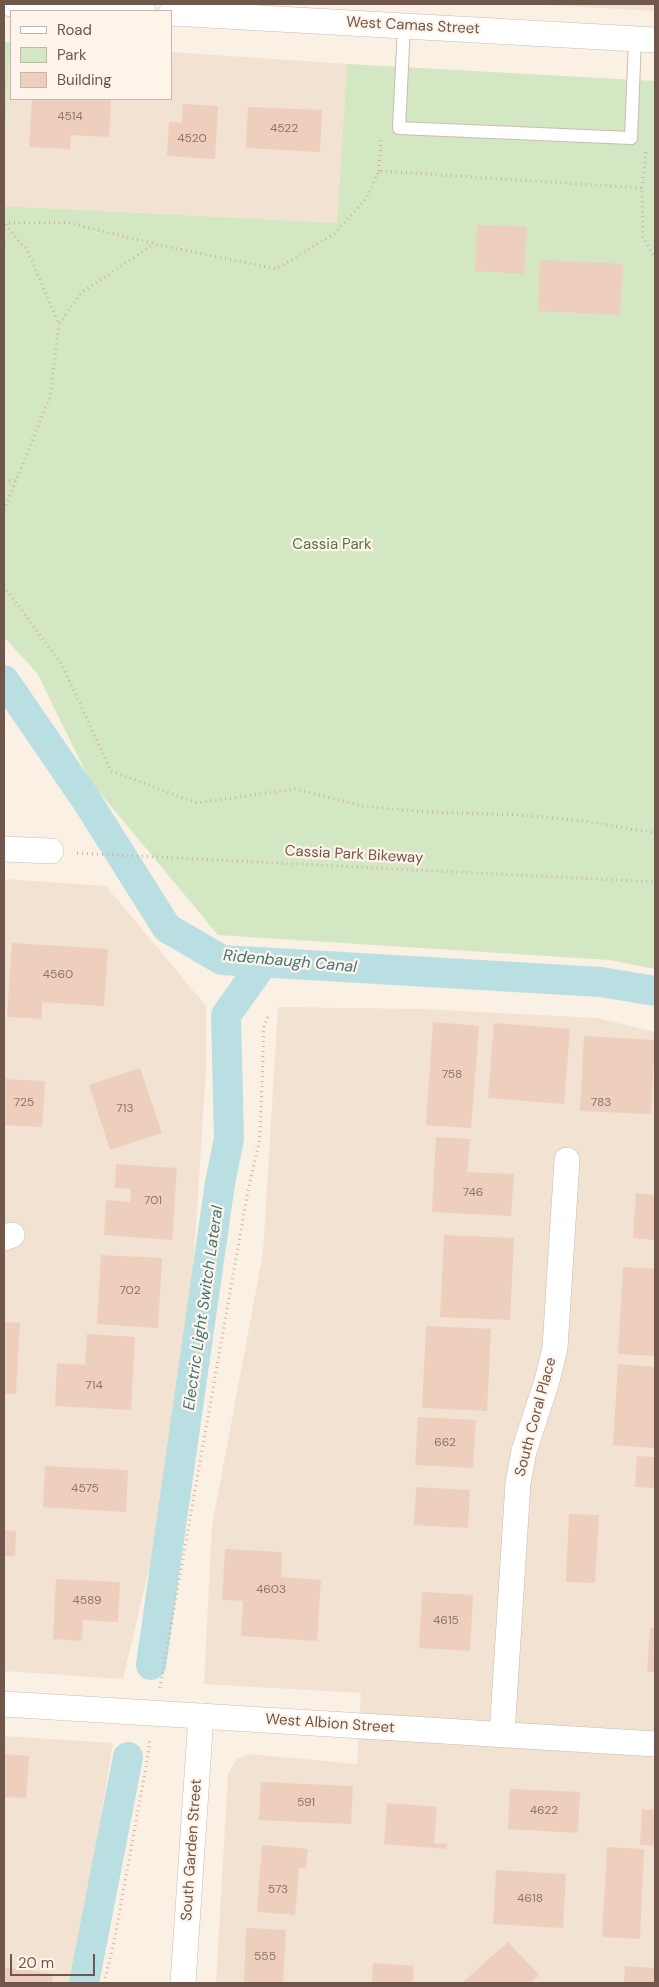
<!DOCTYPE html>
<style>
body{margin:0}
#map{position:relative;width:659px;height:1987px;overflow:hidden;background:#faf0e3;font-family:"DM Sans",sans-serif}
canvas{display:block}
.frame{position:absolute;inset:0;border:5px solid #71564b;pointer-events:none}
.legend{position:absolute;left:10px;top:10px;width:162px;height:90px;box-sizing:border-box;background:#fef4e9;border:1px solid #c6b5aa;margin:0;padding:6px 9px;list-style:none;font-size:15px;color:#71564b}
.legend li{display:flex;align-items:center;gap:10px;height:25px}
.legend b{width:25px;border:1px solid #c6b5aa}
.scale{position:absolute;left:10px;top:1954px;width:85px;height:22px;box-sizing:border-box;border:2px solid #71564b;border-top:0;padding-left:6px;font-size:15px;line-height:18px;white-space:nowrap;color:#71564b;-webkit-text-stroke:4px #fef4e9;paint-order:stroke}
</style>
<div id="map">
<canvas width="659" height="1987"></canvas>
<div class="frame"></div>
<ul class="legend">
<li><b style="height:6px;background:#fff"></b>Road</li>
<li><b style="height:14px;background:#d4e7c3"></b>Park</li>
<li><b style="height:14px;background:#eecebd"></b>Building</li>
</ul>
<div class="scale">20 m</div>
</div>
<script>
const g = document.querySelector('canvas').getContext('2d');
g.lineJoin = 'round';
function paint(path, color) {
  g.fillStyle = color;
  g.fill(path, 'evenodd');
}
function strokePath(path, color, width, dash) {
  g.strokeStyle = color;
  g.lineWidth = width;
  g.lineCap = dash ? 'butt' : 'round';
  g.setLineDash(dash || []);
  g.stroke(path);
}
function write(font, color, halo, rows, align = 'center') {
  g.font = font + ' "DM Sans",sans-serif';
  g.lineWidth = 4.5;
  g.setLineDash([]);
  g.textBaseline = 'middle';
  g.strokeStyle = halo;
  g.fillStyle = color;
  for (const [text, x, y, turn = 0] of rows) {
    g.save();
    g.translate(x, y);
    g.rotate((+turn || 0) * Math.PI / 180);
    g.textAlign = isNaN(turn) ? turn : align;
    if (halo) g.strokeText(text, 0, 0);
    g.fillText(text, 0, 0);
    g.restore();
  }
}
const residential = new Path2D(`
 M530 4H655V11Z
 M10 42 11 99H171V52L347 64 337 223 4 206V155Z
 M4 879 106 886 206 1006V1070L183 1426 123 1679 4 1671Z
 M278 1007 422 1009 596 1018 655 1032V1983H216L228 1774 236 1760 249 1754 357 1764 361 1693 204 1684 212 1526 263 1253Z
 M4 1736 113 1743 73 1983H4Z`);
const green = new Path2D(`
 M4 42H10L4 155Z
 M347 64 655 81V969L609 960 218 935 90 781 37 673 4 637V206L337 223Z`);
const canal = new Path2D(`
 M4 680 87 801 167 928 222 960 601 982 655 991
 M151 1665 220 1183 229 1139 226 1015 264 962
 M84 1983 128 1757`);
const building = new Path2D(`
 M32 99H111L109 137 71 135 70 149 29 147Z
 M183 104 218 106 215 159 167 156 169 122 182 123Z
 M248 107 322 110 320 152 246 148Z
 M477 225 527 227 524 274 475 271Z
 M540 260 623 264 620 315 538 311Z
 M12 943 108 949 104 1006 42 1002V1019L7 1017Z
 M433 1022 479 1026 471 1128 426 1125Z
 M494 1023 570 1029 564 1104 488 1098Z
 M584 1036 655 1040 651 1114 580 1111Z
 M140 1068 162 1133 110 1150 89 1085Z
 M4 1079 45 1081 42 1127 4 1125Z
 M436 1137 470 1139 467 1172 514 1174 511 1216 432 1212Z
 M116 1164 177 1168 172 1240 104 1235 106 1200 130 1202 131 1189 115 1188Z
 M636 1193 655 1195V1240L633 1238Z
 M444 1235 514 1238 510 1320 440 1317Z
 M101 1255 162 1258 158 1328 97 1324Z
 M623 1267 655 1269V1356L618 1354Z
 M4 1322 20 1323 16 1394H4Z
 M426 1326 491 1329 487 1411 422 1408Z
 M87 1334 135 1337 131 1410 55 1406 57 1363 85 1365Z
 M618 1364 655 1367V1448L613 1445Z
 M418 1417 476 1420 473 1468 415 1465Z
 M637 1456 655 1457V1488L635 1487Z
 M45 1466 128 1470 126 1512 43 1507Z
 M416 1487 470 1490 468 1528 414 1525Z
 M569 1514 599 1515 595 1583 566 1582Z
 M4 1530 16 1531 15 1556H4Z
 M225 1549 282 1552 281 1577 321 1580 317 1641 241 1636 243 1601 222 1600Z
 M56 1579 120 1582 118 1622 83 1620 82 1641 53 1639Z
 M422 1592 473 1595 470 1651 419 1648Z
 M650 1628H655V1672H647Z
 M4 1754 29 1756 26 1798 4 1797Z
 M261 1782 353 1786 351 1824 259 1820Z
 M510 1789 580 1792 578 1833 508 1829Z
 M387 1803 437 1807 434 1843 447 1844 446 1849 384 1844Z
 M642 1809 655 1810V1846L640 1845Z
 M262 1845 308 1849 306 1868H299L295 1915 257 1912Z
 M607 1847 644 1849 640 1939 602 1937Z
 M496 1870 566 1874 563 1928 493 1924Z
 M246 1928 286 1930 283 1983H244Z
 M508 1942 539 1975 530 1983H462Z
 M373 1963 414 1966 413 1983H372Z
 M625 1966 655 1968V1983H624Z
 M4 1967 53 1974 52 1983H4Z`);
const path = new Path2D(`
 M379 171 381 139
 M642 188 646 152
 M4 223H69L164 246 276 269 334 234 366 199 379 171 642 188 643 237 655 258
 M4 251V223L28 252 59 324 81 293 154 244
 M4 482 15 480
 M4 510 50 397 59 324
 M4 586 62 665 111 771 197 803 295 789 362 806 427 812 521 815 584 821 655 833
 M77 853 655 882
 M160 1688 248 1191 260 1138 264 1026 269 1014
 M104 1983 114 1942 146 1767 150 1738`);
const service = new Path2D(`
 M404 26 399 128 631 138 635 39`);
const minor = new Path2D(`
 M11 4 143 11
 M171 13 655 40
 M4 849 51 851
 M4 1238 12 1235
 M4 1704 655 1744
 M502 1734 518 1483 524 1451 547 1381 555 1348 567 1160
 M183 1983 201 1716`);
const numberNames = [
 ["4514",70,117],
 ["4522",284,129],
 ["4520",192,139],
 ["4560",58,975],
 ["758",452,1075],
 ["725",24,1103],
 ["783",601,1103],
 ["713",125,1109],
 ["746",473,1193],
 ["701",153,1201],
 ["702",130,1291],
 ["714",94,1386],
 ["662",445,1443],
 ["4575",85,1489],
 ["4603",271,1590],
 ["4589",87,1601],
 ["4615",446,1621],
 ["591",306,1803],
 ["4622",544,1811],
 ["573",278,1890],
 ["4618",530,1899],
 ["555",265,1957]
];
const streetNames = [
 ["West Camas Street",413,26,3],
 ["Cassia Park Bikeway",354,855,3],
 ["South Coral Place",536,1417,-75],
 ["West Albion Street",330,1724,4],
 ["South Garden Street",192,1850,-86]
];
const parkNames = [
 ["Cassia Park",332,545]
];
const waterNames = [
 ["Ridenbaugh Canal",290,962,5],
 ["Electric Light Switch Lateral",204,1308,-82]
];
paint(residential, '#f2e2d2');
paint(green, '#d4e7c3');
strokePath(canal, '#b9dfe2', 30);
paint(building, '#eecebd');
strokePath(service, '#cdbaae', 14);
strokePath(minor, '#cdbaae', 26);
strokePath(path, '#d3b1a0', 3, [1, 4]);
strokePath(service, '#fff', 12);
strokePath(minor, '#fff', 25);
write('12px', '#907468', null, numberNames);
write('15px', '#71564b', '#fef4e9', streetNames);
write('15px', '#557644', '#fef4e9', parkNames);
write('italic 16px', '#43767c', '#fef4e9', waterNames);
</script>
